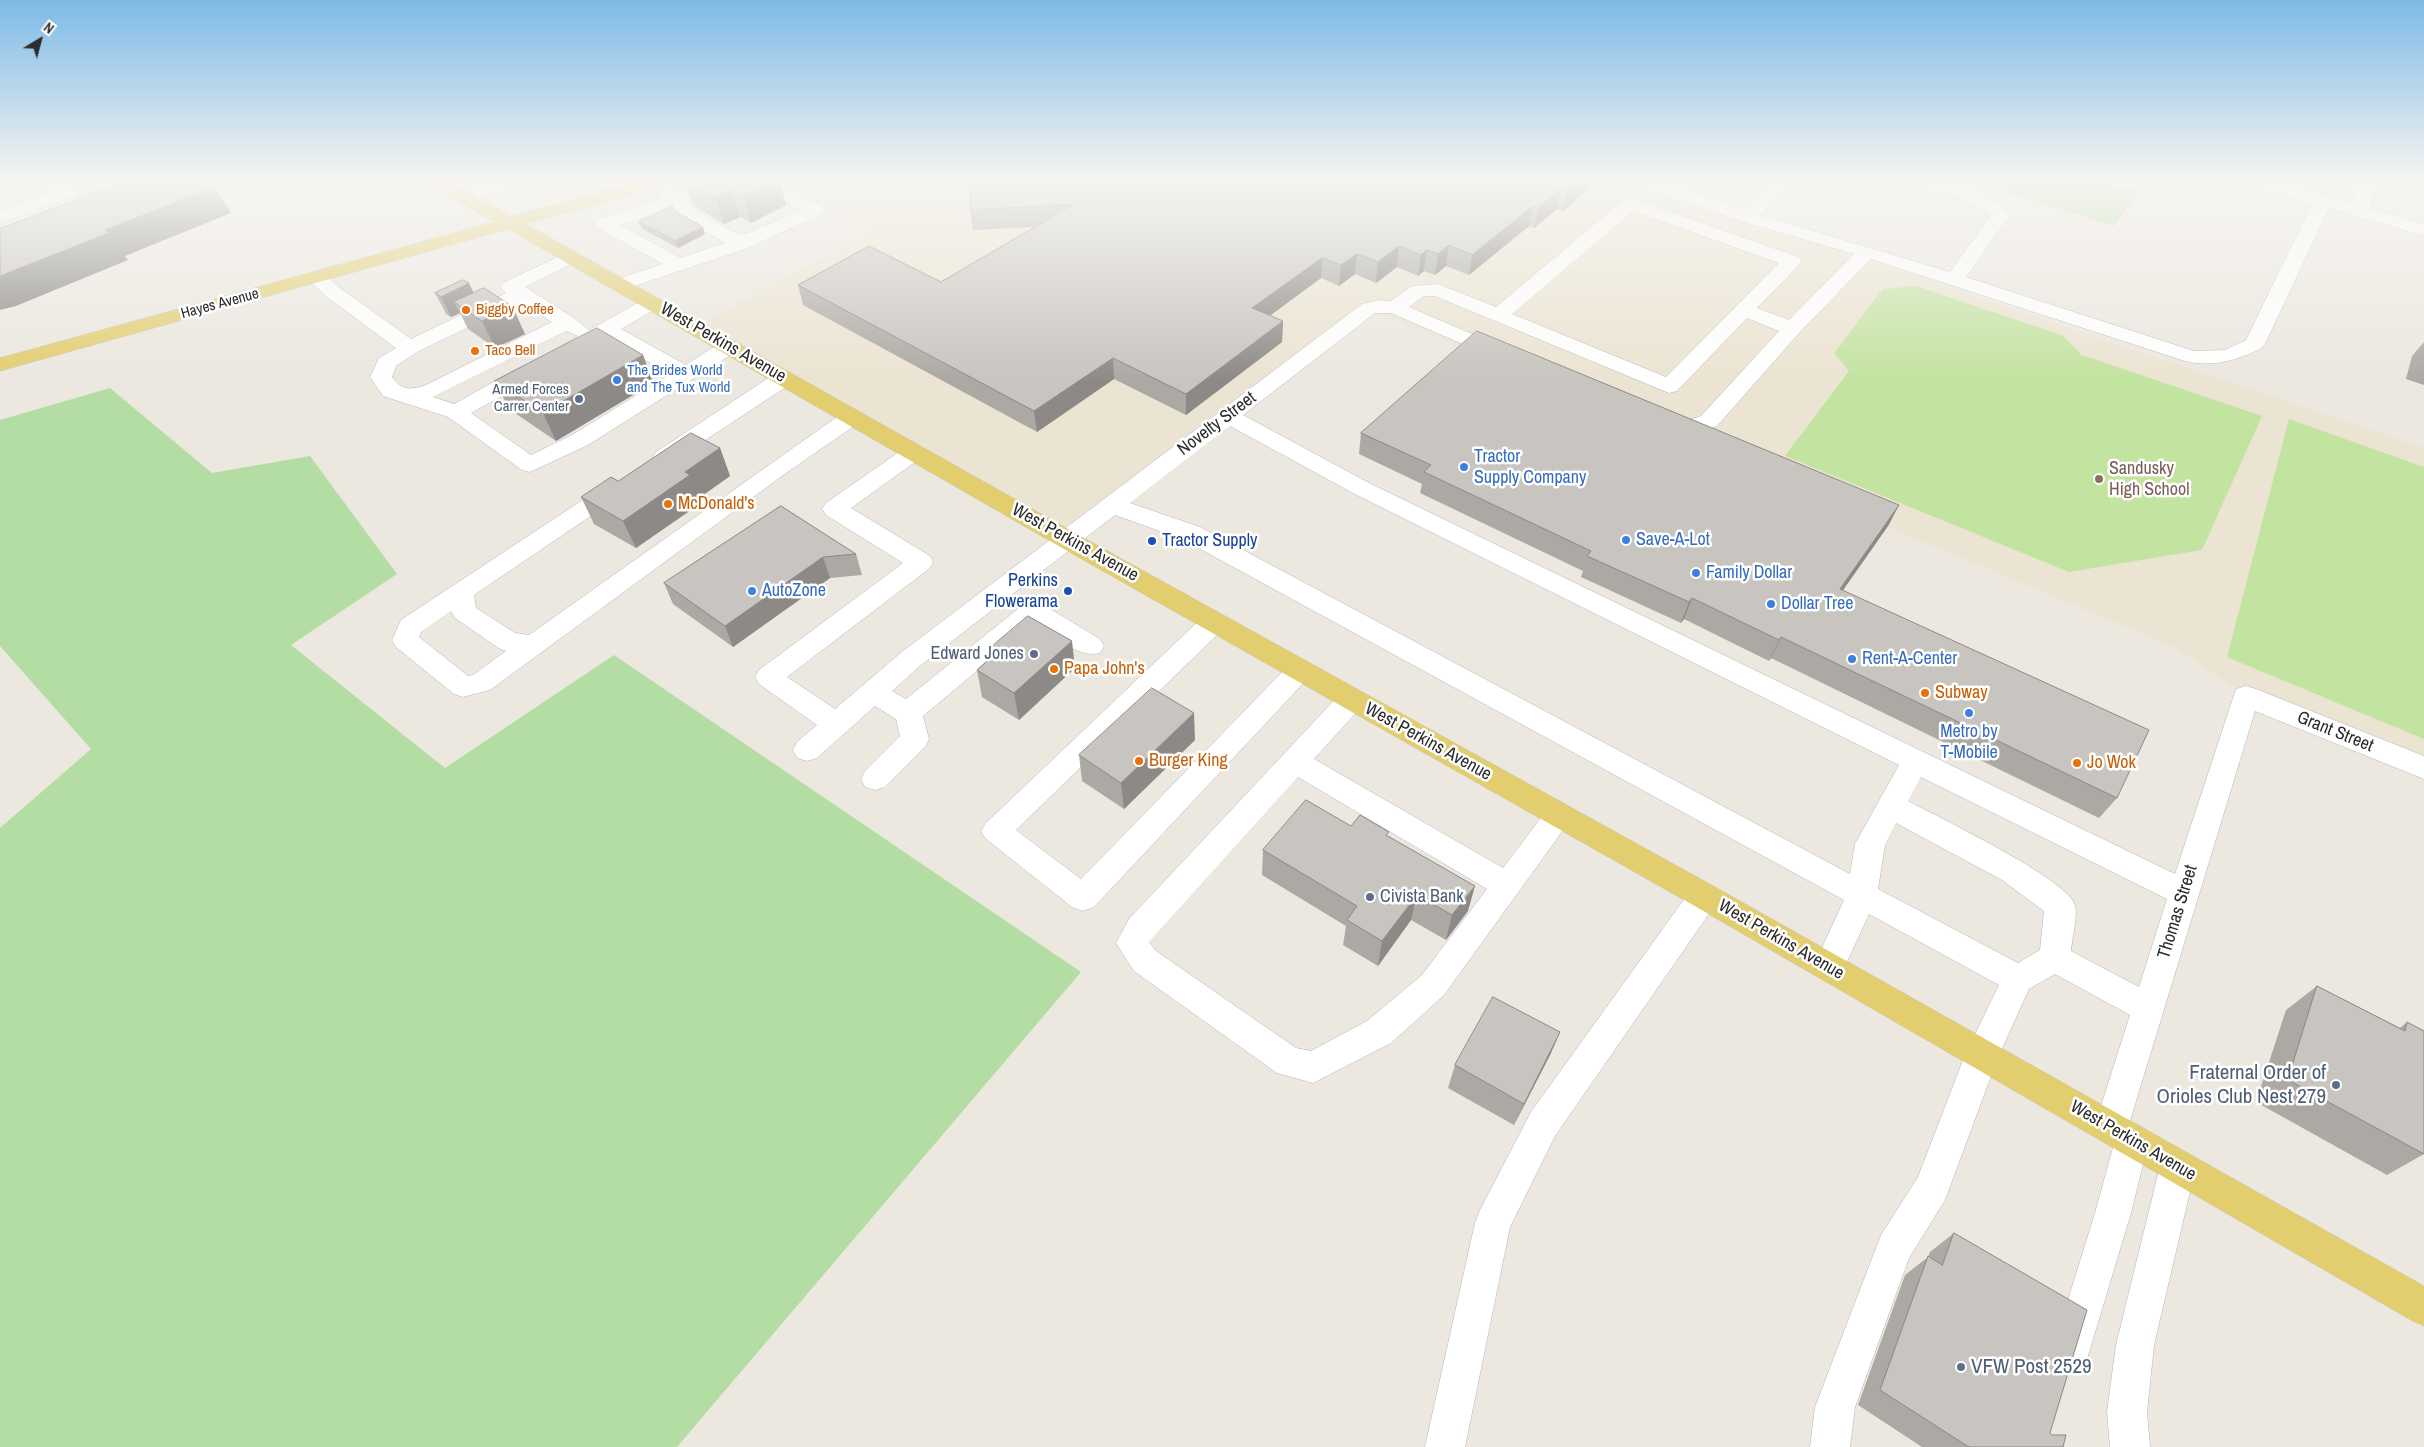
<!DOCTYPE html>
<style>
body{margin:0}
#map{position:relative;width:2424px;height:1447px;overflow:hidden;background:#ece8e0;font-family:"Archivo Narrow",sans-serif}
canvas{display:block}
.north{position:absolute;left:15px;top:15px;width:50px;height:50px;-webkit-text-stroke:4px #fff;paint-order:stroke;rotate:37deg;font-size:14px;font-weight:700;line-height:20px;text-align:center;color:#2c2c2c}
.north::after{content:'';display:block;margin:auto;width:18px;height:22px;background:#2c2c2c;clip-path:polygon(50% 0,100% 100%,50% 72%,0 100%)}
</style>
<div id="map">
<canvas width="2424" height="1447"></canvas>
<div class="north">N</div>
</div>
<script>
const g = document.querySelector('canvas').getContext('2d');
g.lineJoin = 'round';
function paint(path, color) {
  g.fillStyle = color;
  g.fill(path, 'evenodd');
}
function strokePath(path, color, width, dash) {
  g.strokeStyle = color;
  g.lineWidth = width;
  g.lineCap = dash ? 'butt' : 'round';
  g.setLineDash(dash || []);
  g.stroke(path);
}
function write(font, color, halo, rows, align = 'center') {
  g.font = font + ' "Archivo Narrow",sans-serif';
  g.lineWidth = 5;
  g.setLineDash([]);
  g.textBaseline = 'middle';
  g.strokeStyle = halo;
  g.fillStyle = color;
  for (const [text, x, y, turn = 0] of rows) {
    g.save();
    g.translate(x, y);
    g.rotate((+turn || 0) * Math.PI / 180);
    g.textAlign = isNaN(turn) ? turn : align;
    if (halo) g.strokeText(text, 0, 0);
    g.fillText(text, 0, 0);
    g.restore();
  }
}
const education = new Path2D(`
 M762 178H1627L2424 448V768L2246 696 2174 647 1369 309 1066 539 695 327 871 231Z`);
const green = new Path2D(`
 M1979 178H2091L2138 192 2114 226 1975 183Z
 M110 388 212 473 310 456 397 574 291 645 445 768 614 655 1081 972 677 1447H0V828L91 749 0 646V420Z`);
const pitch = new Path2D(`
 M1916 286 2062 335 2082 355 2262 416 2202 550 2069 572 1785 456 1849 371 1834 353 1883 289Z
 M2289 419 2424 467V739L2227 657Z`);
const minor = new Path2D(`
 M39 178H60L76 192 73 196 0 223V211L54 191Z
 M499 178H524L521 182 471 202H459L456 198 459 194Z
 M564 178H596C589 189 571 188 564 178Z
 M718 178H730L733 182 730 186 686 201 695 210 739 235 751 232 800 210 746 182 743 178H766L822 206 824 210 822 214 748 248 626 289 619 291 612 289 609 285 612 281 663 264 597 228 595 224 597 220 662 198 653 187 656 183H668L677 192ZM671 207 681 218 725 243 681 258 620 225Z
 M1624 178H1651L1745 210 1775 178H1794L1760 215 1950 272 1991 215 1967 201 1902 182 1899 178C1932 178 1990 186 2010 215L1966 277 2194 351 2225 350 2246 340 2312 204 2237 182 2234 178H2263L2353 204 2357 178H2375L2371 209 2424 224V236L2329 208 2265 344 2262 348C2238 360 2212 368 2185 361L1871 259 1799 333 1717 426 1696 434 1658 428 1655 423 1658 418C1673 414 1687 423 1701 416L1779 331 1747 318 1677 391 1669 393 1435 296H1424L1409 307 1509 350 1513 354 1509 358 1502 360 1495 358 1391 313H1375L1243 415 1369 483 2175 874 2236 689 2246 686 2256 689 2424 756V779L2255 711 2129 1124 2144 1128 2149 1140 2131 1213 2087 1359 2073 1364 2059 1359 2054 1345 2095 1213 2114 1144 2099 1140 2094 1128 2130 1015 2055 974 2029 989 1998 1057 1945 1200 1909 1258 1855 1407 1850 1447H1810L1815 1407 1876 1248 1881 1235 1918 1177 1965 1055 1999 985 1869 914 1840 977 1829 981 1818 977 1813 967 1844 900 1182 539 1115 515 921 665 892 691 906 699 1024 604 1033 601 1042 604 1100 639 1104 646 1100 653C1078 659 1052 634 1034 623L923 716 929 739 925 747 885 787 875 790 865 787 861 779 865 771 900 736 896 719 875 706 817 758 807 761 797 758 793 750 797 742 817 725 759 684 755 677 759 670 903 563 826 515 822 509 826 503 906 447 914 445 922 447 925 452 922 457 851 508 930 556 933 562 930 568 787 677 835 709 903 651 1362 304 1380 300 1391 301 1412 286 1438 284 1496 307 1623 200 1630 198 1799 257 1802 261 1799 265 1757 308 1789 320 1854 254 1741 221 1627 182ZM1633 211 1779 263 1666 377 1512 314ZM1230 426 1353 493 1899 765 1855 844 1850 874 1200 527 1130 503ZM1921 777 2167 899 2139 987 2071 951C2072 939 2078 916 2075 905 2069 880 1936 816 1908 801ZM1896 823 2002 880 2044 911 2040 950 2018 963 1878 889 1885 845Z
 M570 251 577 253 580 257 577 261 525 287 574 318 589 330 645 299 652 297 659 299 662 303 659 307 621 329 686 365C701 356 720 338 737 343L740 347 737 351 588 445 530 472 522 470 448 417 383 396 370 377 379 358 396 348 323 294 307 277 310 273 317 271 324 273 337 286 411 339 506 293 500 287 503 283ZM520 302 552 322 426 385C410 390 402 391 392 377L396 366 417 352ZM566 331 578 336 563 345 560 349 563 353C578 357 592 345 605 338L671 374 572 435 531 455 471 413 538 376 541 371 538 366 530 365 522 366 454 404 433 397Z
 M784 372 792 373 795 378 792 383 672 462 664 464 656 462 653 457 656 452 776 373Z
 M852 410 860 412 863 417 860 422 786 473 490 690 463 697 454 694 396 647 392 640 401 620 610 482 618 479 626 482 630 487 626 492 474 595 476 608 515 633 529 635 844 412ZM451 611 455 618 500 649 506 651 473 675 468 676 419 637 421 632Z
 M1214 613 1223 615 1227 622 1223 629 1016 830 1081 879 1291 663 1300 660 1309 663 1313 670 1309 677 1094 907 1083 911 1072 907 986 839 981 831 986 823 1205 615Z
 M1352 689 1362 692 1366 699 1362 706 1314 759 1503 868 1549 807 1559 803 1569 807 1574 815 1444 995 1391 1043 1313 1083 1277 1073 1134 971 1116 943 1129 919 1342 692ZM1298 777 1487 889 1422 975 1367 1021 1311 1051 1296 1048 1156 951 1149 942Z
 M1704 883 1715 887 1719 896 1715 905 1555 1136 1510 1227 1465 1447H1425L1475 1223 1480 1210 1531 1112 1693 887Z
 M2178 1149 2190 1154 2196 1166 2154 1345 2147 1412 2150 1447H2110L2107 1412 2116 1345 2160 1166 2166 1154Z`);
const major = new Path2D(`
 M422 178H444L512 216 651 178H680L677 182 526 224 1075 533 1715 887 2424 1286V1326L2411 1320 1693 905 1057 545 508 229 0 371V358L494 222 425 182Z`);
const wall = new Path2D(`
 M684 178H778L786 205 751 223 740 217 724 224 692 204Z
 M996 178H1593L1591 187 1563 211 1557 209 1534 228 1529 226 1469 275 1446 266 1435 275 1424 271 1418 276 1397 267 1376 283 1355 274 1339 286 1321 278 1270 315 1283 321 1282 342 1186 415 1114 379 1037 432 803 305 798 285 941 282 1036 227 973 230 970 210Z
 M678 213 705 234 678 248 642 229 639 222Z
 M435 293H473L512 306 525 334 495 348 468 329 460 313 451 317 446 314Z
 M2424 342V385L2406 379 2412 356Z
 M643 355 653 383 556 441 509 409 495 381Z
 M1361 433 1899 505 1888 526 1843 590 2117 798 2099 818 1771 658 1769 661 1684 619 1681 623 1581 577 1583 571 1420 493 1422 484 1359 454Z
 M720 448 730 476 699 498 701 503 636 548 594 524 581 497 618 481Z
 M781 506 856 554 862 575 830 578 733 647 673 604 664 583Z
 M989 649 1075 668 1019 720 982 697 977 670 991 658Z
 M1195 740 1124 809 1082 781 1079 755Z
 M1351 826 1388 836 1468 911 1446 940 1411 920 1378 966 1343 945 1346 926 1262 875 1263 850Z
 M2317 986 2400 1028 2407 1022 2424 1154 2387 1175 2256 1102 2286 1010Z
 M1560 1032 1550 1055 1514 1125 1448 1088 1455 1065Z
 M1954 1233 2050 1433 2063 1447H1922L1858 1405 1905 1275 1928 1257 1930 1252Z`);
const shadedWall = new Path2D(`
 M779 178 786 205 751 223 744 196Z
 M1582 178H1593L1591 187 1563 211 1567 191Z
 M215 187 231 213 125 256 128 260 16 306 0 310V276L105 230Z
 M1561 189 1557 209 1534 228 1538 208Z
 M732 190 740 217 724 224 716 198Z
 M1533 206 1529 226 1469 275 1472 255Z
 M703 227 705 234 678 248 675 241Z
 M1449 245 1446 266 1435 275 1438 254Z
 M1399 246 1397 267 1376 283 1378 262Z
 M1427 250 1424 271 1418 276 1421 255Z
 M1357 254 1355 274 1339 286 1341 265Z
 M1322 258 1321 278 1252 329V308Z
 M469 283 479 304 454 302 460 313 451 317 441 297Z
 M512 306 525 334 495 348 482 321Z
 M1283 321 1282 342 1186 415V394Z
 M643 355 653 383 556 441 543 413Z
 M1113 358 1114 379 1037 432 1034 411Z
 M720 448 730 476 699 498 701 503 636 548 623 521 685 472Z
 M1899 505 1888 526 1829 610 1840 589Z
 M823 557 830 578 733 647 725 626Z
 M1692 598 1684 619 1681 623 1689 602Z
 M1781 637 1771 658 1769 661 1779 640Z
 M1072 641 1075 668 1019 720 1014 693Z
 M1194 713 1195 740 1124 809 1121 783Z
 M1475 886 1468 911 1446 940 1452 915Z
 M1417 895 1411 920 1378 966 1382 941Z
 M1560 1032 1550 1055 1514 1125 1524 1104Z`);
const building = new Path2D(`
 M135 178H201L215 187 105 230 109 233 0 276V229Z
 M684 178H779L744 196 732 190 716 198Z
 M996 178H1582L1567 191 1561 189 1538 208 1533 206 1472 255 1449 245 1438 254 1427 250 1421 255 1399 246 1378 262 1357 254 1341 265 1322 258 1252 308 1283 321 1186 394 1113 358 1034 411 798 285 869 246 941 282 1074 204 970 210 971 179Z
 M672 206 678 213 703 227 675 241 639 222Z
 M463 280 469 283 441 297 435 293Z
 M484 288 512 306 482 321 454 302Z
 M597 328 643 355 543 413 495 381Z
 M1477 331 1899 505 1840 589 2149 730 2117 798 1781 637 1779 640 1692 598 1689 602 1587 556 1591 551 1424 472 1431 465 1361 433Z
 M691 433 720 448 685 472 690 475 623 521 581 497 611 477 618 481Z
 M781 506 856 554 823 557 725 626 664 583Z
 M1028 616 1072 641 1014 693 977 670 996 653 989 649Z
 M1152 688 1194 713 1121 783 1079 755Z
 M1306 800 1351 826 1360 815 1389 832 1386 835 1475 886 1452 915 1417 895 1382 941 1347 920 1357 906 1263 850Z
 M2317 986 2405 1031 2407 1022 2424 1031V1154L2288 1080Z
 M1493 997 1560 1032 1524 1104 1455 1065Z
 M1954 1233 2087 1310 2050 1433 2052 1435H2066L2063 1447H1969L1880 1390 1928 1256 1942 1265Z`);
const markers = [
 [466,310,5,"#e8710a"],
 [475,351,5,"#e8710a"],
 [617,380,5,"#3f7fe0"],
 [579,399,5,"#5c6f8a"],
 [1464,467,5,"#3f7fe0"],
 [2099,479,5,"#8d6e63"],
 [668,504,5,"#e8710a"],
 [1626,540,5,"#3f7fe0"],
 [1152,541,5,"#1a4fb4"],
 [1696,573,5,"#3f7fe0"],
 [752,591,5,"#3f7fe0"],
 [1068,591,5,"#1a4fb4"],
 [1771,604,5,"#3f7fe0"],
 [1034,654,5,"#5c6f8a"],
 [1852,659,5,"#3f7fe0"],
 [1054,669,5,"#e8710a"],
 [1925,693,5,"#e8710a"],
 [1969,713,5,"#3f7fe0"],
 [1139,761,5,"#e8710a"],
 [2077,763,5,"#e8710a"],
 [1370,897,5,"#5c6f8a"],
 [2336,1085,5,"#5c6f8a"],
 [1961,1367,5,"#5c6f8a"]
];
const farStreetnames = [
 ["Hayes Avenue",220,304,-15]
];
const farFoodnames = [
 ["Biggby Coffee",476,310],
 ["Taco Bell",485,351]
];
const farShopnames = [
 ["The Brides World",627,371],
 ["and The Tux World",627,388]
];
const farServicenames = [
 ["Armed Forces",569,390],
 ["Carrer Center",569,407]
];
const streetNames = [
 ["West Perkins Avenue",723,343,30],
 ["Novelty Street",1217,424,-37],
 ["West Perkins Avenue",1075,543,29],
 ["Grant Street",2335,732,22],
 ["West Perkins Avenue",1428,742,29],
 ["Thomas Street",2178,912,-73],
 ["West Perkins Avenue",1781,940,30],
 ["West Perkins Avenue",2133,1141,30]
];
const shopNames = [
 ["Tractor",1474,457],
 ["Supply Company",1474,478],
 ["Save-A-Lot",1636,540],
 ["Family Dollar",1706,573],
 ["AutoZone",762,591],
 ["Dollar Tree",1781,604],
 ["Rent-A-Center",1862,659],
 ["Metro by",1969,732,"center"],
 ["T-Mobile",1969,753,"center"]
];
const educationNames = [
 ["Sandusky",2109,469],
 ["High School",2109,490]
];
const foodNames = [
 ["McDonald's",678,504],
 ["Papa John's",1064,669],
 ["Subway",1935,693],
 ["Burger King",1149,761],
 ["Jo Wok",2087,763]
];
const transitNames = [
 ["Tractor Supply",1162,541],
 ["Perkins",1058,581,"right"],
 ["Flowerama",1058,602,"right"]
];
const serviceNames = [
 ["Edward Jones",1024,654],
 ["Civista Bank",1380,897,"left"]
];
const nearServicenames = [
 ["Fraternal Order of",2326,1073],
 ["Orioles Club Nest 279",2326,1097],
 ["VFW Post 2529",1971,1367,"left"]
];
paint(education, '#ece4d2');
paint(green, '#b4dda3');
paint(pitch, '#c3e3a0');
strokePath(minor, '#b3b5be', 1);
strokePath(major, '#c8c8c8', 1);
paint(minor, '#fff');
paint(major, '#e2cd6f');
paint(wall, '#aca9a4');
paint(shadedWall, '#8c8986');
paint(building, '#c8c4bf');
strokePath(building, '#8c8986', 1);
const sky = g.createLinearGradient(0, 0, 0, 381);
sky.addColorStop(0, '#7ebae6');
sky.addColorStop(0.47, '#f6f5f1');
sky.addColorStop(1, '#f6f5f100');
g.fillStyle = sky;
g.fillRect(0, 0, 2424, 381);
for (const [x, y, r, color] of markers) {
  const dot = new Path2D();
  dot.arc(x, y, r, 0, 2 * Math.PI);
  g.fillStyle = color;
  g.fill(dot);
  strokePath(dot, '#fff', 2);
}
write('15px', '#2c2c2c', '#fff', farStreetnames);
write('15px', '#c56008', '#fff', farFoodnames, 'left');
write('15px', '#366cbe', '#fff', farShopnames, 'left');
write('15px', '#4e5e75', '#fff', farServicenames, 'right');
write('18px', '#2c2c2c', '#fff', streetNames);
write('18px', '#366cbe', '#fff', shopNames, 'left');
write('18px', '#785e54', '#fff', educationNames, 'left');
write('18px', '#c56008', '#fff', foodNames, 'left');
write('18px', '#164399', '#fff', transitNames, 'left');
write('18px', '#4e5e75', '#fff', serviceNames, 'right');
write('21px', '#4e5e75', '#fff', nearServicenames, 'right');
</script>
